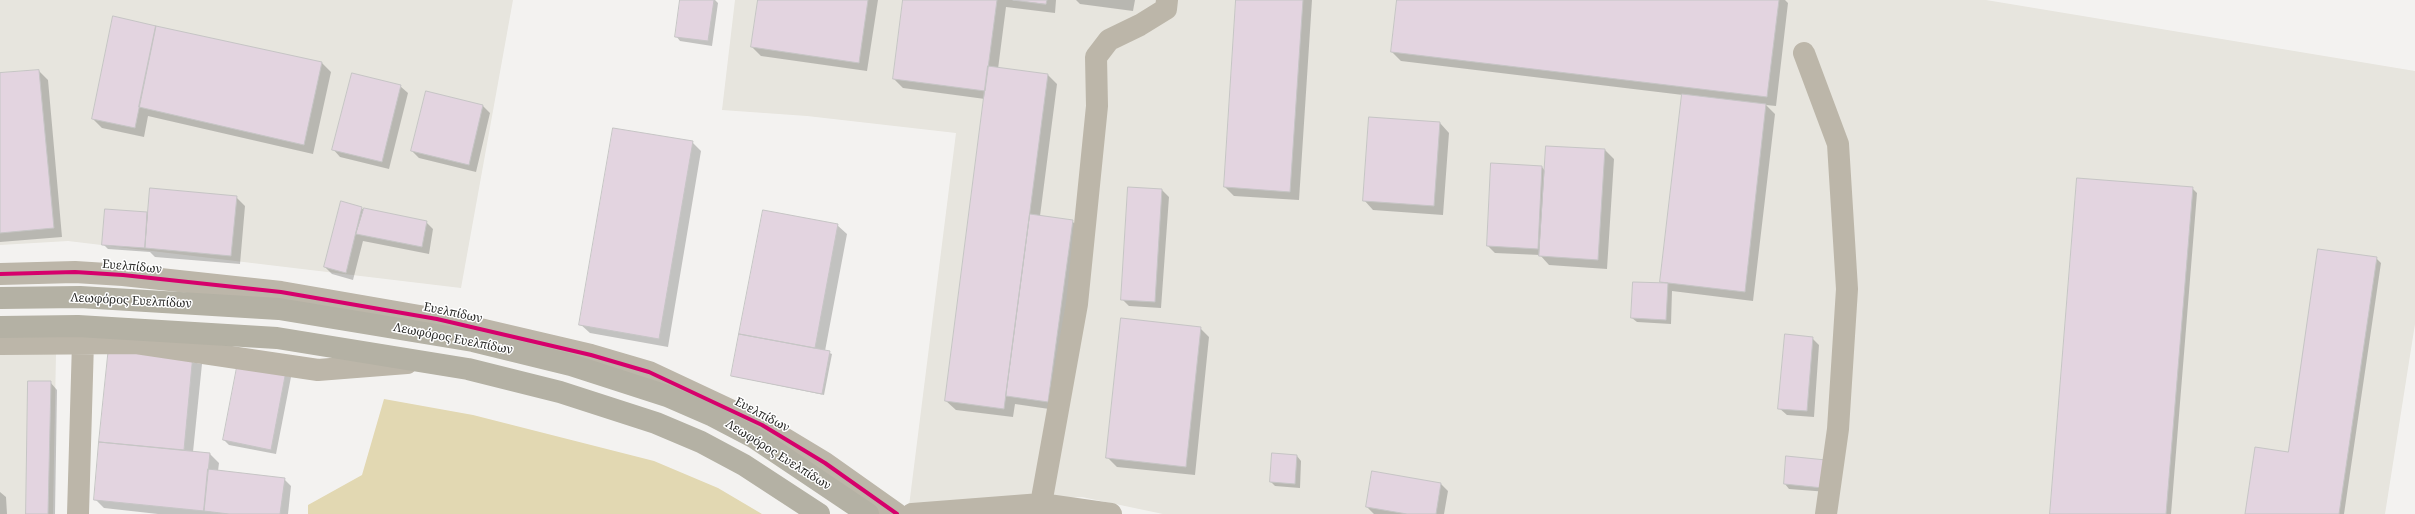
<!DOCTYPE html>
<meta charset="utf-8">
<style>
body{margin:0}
canvas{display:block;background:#f3f2f0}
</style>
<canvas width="2415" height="514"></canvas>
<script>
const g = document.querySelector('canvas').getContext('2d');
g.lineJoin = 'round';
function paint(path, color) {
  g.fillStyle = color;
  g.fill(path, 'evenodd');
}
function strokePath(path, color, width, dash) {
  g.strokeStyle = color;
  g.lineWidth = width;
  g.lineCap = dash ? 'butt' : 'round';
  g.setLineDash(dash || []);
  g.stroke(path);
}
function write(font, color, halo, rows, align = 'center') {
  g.font = font + ' "Noto Serif",serif';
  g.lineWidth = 3;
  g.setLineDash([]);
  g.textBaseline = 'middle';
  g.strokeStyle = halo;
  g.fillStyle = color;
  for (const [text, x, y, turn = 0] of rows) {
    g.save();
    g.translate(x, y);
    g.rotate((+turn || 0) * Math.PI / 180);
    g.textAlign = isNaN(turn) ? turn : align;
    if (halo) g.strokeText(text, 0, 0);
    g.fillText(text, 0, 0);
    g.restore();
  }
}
const built = new Path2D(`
 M0 0H513L461 288 68 241 0 245Z
 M735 0H1986L2415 71V324L2385 514H1163L1082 497 909 506 956 133 807 116 722 110Z
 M56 353 53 514H0V354Z`);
const green = new Path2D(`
 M384 399 473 415 654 461 718 488 762 514H308V505L362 475Z`);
const shadow = new Path2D(`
 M681 0H715L718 3 712 46 680 41 676 36Z
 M759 0H878L867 71 761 56 752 47Z
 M904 0H1056L1055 13 1006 7 998 69 1048 75 1057 84 1040 216 1072 221 1081 230 1056 410 1015 404 1013 417 956 410 946 401 985 99 903 88 894 79Z
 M1076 0H1135L1133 11 1080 4Z
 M1237 0H1312L1299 200 1234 196 1225 187Z
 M1398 0H1785L1788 3 1776 106 1766 105 1775 114 1753 301 1672 291 1671 324 1637 322 1632 318 1663 284 1661 282 1683 95 1401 61 1392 52Z
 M114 18 322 63 331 72 313 154 148 116 144 137 102 128 93 119Z
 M39 71 48 80 62 237 0 242V74Z
 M400 86 408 93 389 169 340 157 333 149Z
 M483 106 490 113 476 172 419 158 412 151Z
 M1440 123 1449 133 1443 215 1373 210 1364 200Z
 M692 142 701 151 668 347 590 333 580 324Z
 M1605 150 1614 159 1607 269 1549 265 1540 255 1495 253 1488 246 1542 167 1545 171Z
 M2192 188 2197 193 2171 514H2051Z
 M1162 190 1169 197 1161 308 1129 306 1122 299Z
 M236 197 245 206 240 264 155 257 150 252 108 249 103 244 147 213 148 215Z
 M361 208 364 210 426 222 433 229 429 254 363 241 353 280 332 274 325 267Z
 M764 211 837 225 847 234 825 351 832 354 824 395 732 376Z
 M2376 258 2381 263 2344 514H2246L2289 453Z
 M1200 328 1209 337 1195 475 1117 467 1108 458Z
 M1812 338 1819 345 1814 417 1787 415 1779 408Z
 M109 347 202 364 193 452 210 454 219 463 218 471 284 479 291 486 288 514H158L104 508 95 499Z
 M239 363 291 377 276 454 229 445 224 440Z
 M50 382 57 390 55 514H27Z
 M1297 456 1301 461 1300 488 1275 486 1271 482Z
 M1787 457 1828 492 1789 489 1785 484Z
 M1441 484 1448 491 1444 514H1374L1367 507Z
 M0 492 6 497 7 514H0Z`);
const building = new Path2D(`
 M680 0H714L708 41 675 37Z
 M758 0H868L859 63 751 47Z
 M903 0H997L985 91 893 79Z
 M1013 0H1047L1046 4Z
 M1236 0H1303L1290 192 1224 187Z
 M1397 0H1779L1767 97 1391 52Z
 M113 16 156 26 135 128 92 119Z
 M156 26 322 62 304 145 139 107Z
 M988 66 1048 74 1004 409 945 401Z
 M39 70 54 228 0 233V73Z
 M352 73 401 85 382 162 332 150Z
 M426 91 483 105 469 165 411 151Z
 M1682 94 1766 104 1745 292 1660 282Z
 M1369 117 1440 122 1434 206 1363 201Z
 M613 128 693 141 659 339 579 325Z
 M1546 146 1605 149 1598 260 1539 256Z
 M1491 163 1542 166 1538 249 1487 246Z
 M2077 178 2193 187 2166 514H2050Z
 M1128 187 1162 189 1155 302 1121 300Z
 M150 188 237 196 231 256 145 248Z
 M341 201 362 207 346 273 324 267Z
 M364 208 427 221 422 247 356 234Z
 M105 209 147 212 145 248 102 245Z
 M763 210 838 224 815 348 739 334Z
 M1030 214 1073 220 1048 402 1006 396Z
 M2318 249 2377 257 2339 514H2245L2255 447 2288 452Z
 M1633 282 1668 283 1666 320 1631 318Z
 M1121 318 1201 327 1186 467 1106 458Z
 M739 334 830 351 822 394 731 376Z
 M1785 334 1813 337 1807 411 1778 409Z
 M109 346 193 354 184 450 99 442Z
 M238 362 286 371 271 450 223 440Z
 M28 381H51L48 514H26Z
 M99 442 210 453 204 511 94 500Z
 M1272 453 1297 455 1295 484 1270 482Z
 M1786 456 1826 460 1823 488 1784 484Z
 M208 469 285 478 280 514H229L204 511Z
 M1372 471 1441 483 1436 514H1407L1366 507Z`);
const minor = new Path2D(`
 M1804 53 1838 144 1847 289 1838 429 1826 514
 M0 274 75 272 123 275 281 292 437 319 591 355 649 372 762 425 825 463 897 514
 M0 344 136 343 318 370 407 363
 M1041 504 1077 304 1097 106 1096 57 1109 40 1140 25 1166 9 1167 0
 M78 514 83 342
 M912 514 1041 504 1111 514`);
const major = new Path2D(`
 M0 298 80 297 279 309 473 341 571 365 667 396 713 416 755 438 868 514
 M0 327 78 326 277 338 468 369 560 392 656 423 701 442 744 465 819 514`);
const cycleway = new Path2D(`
 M0 274 75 272 123 275 281 292 437 319 591 355 649 372 762 425 825 463 897 514`);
const streetNames = [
 ["Ευελπίδων",132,267,5],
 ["Λεωφόρος Ευελπίδων",131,301,3],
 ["Ευελπίδων",453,313,12],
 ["Λεωφόρος Ευελπίδων",453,339,11],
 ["Ευελπίδων",762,415,28],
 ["Λεωφόρος Ευελπίδων",778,455,32]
];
paint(built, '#e7e5de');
paint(green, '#e2d8b2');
paint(shadow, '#0003');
paint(building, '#e3d4e0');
strokePath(building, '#c6c5c5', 1);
strokePath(minor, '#bcb6a9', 22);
strokePath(major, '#b4b1a4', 22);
strokePath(cycleway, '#d6006c', 4);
write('12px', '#282826', '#fff', streetNames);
</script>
